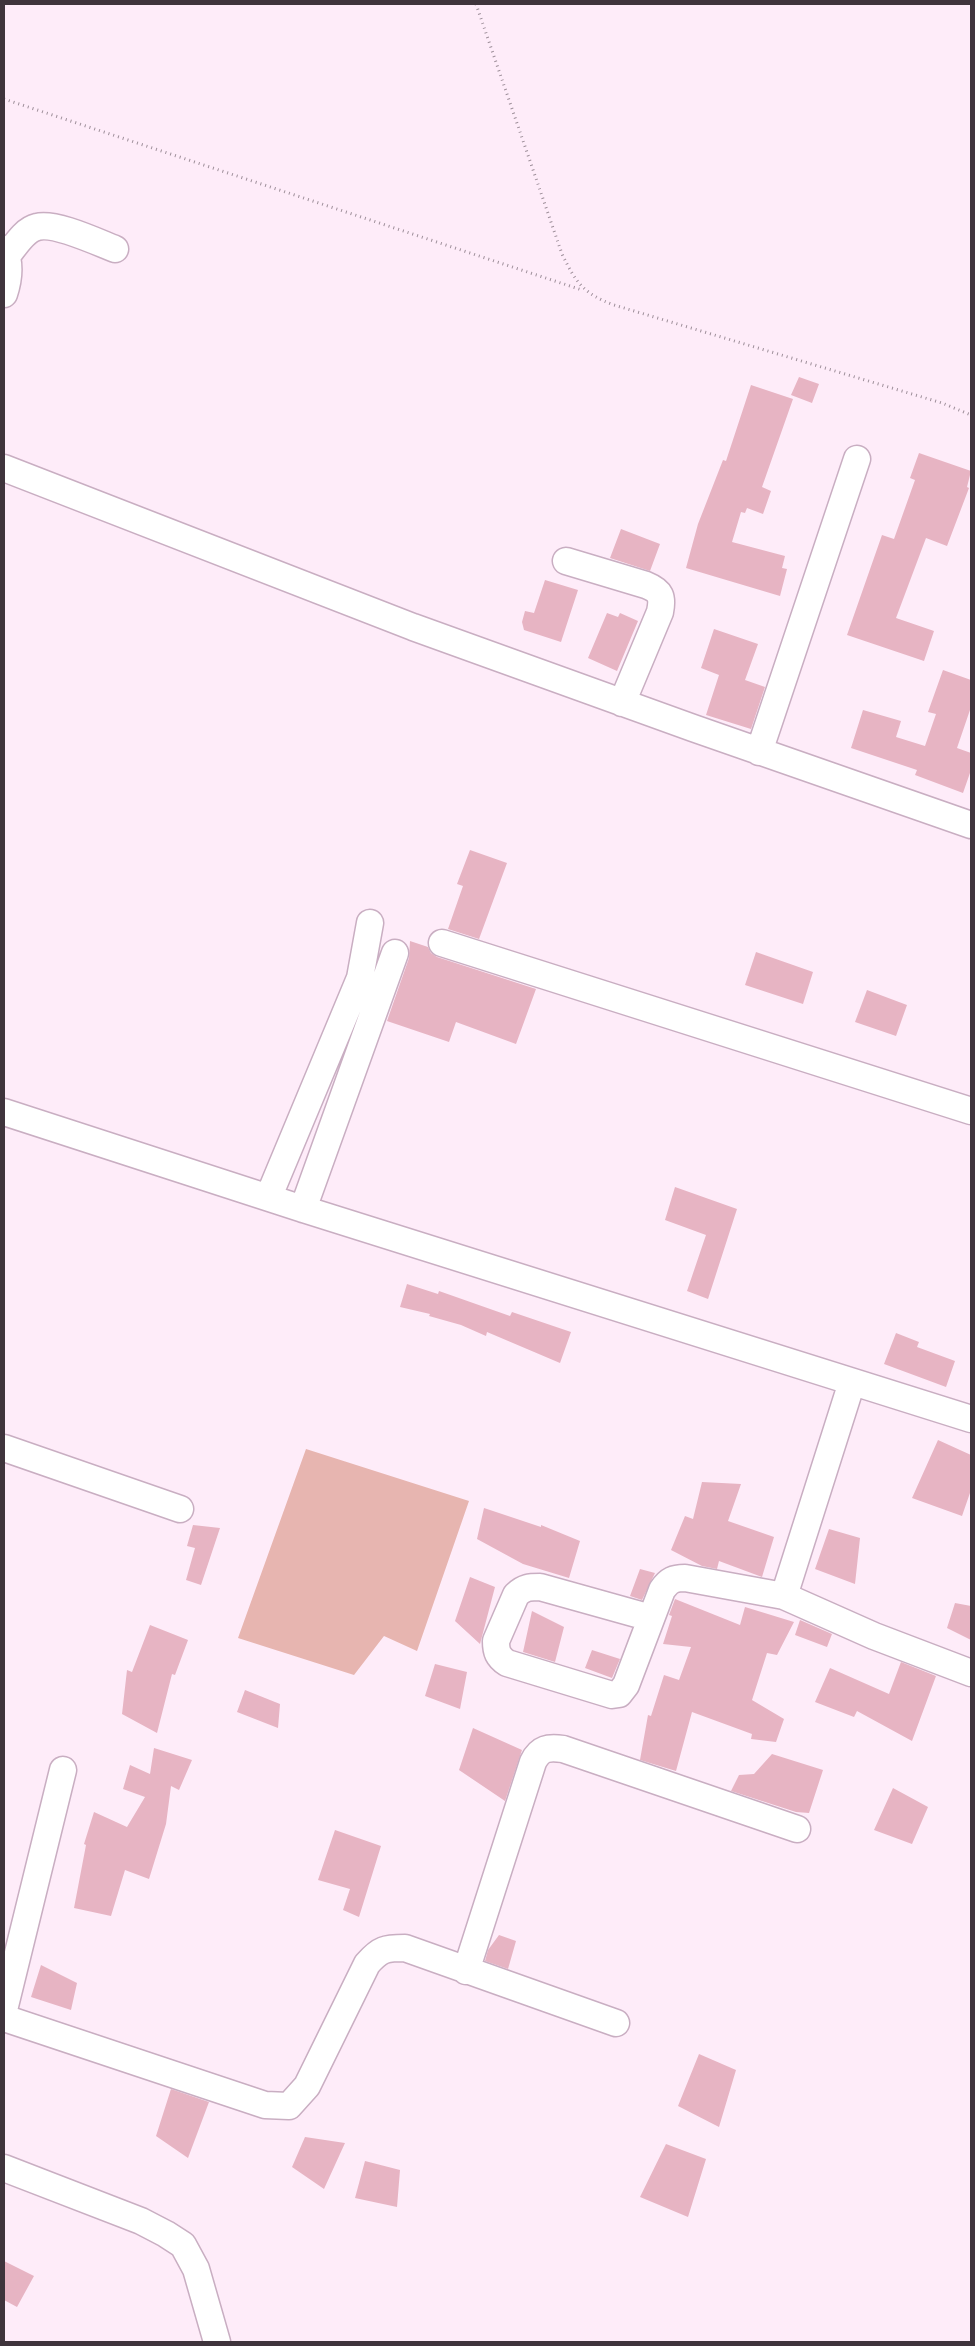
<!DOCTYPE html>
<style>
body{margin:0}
#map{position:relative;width:975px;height:2346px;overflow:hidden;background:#feecf9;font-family:"Noto Sans",sans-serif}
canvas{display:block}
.frame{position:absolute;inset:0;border:5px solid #3f343c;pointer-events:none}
</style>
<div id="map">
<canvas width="975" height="2346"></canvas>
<div class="frame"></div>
</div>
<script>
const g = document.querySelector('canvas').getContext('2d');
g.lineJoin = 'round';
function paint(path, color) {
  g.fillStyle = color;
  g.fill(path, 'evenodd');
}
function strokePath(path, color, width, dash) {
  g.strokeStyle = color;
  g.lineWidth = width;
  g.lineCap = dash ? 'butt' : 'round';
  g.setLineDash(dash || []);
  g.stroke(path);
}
const green = new Path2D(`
 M306 1449 469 1501 417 1651 384 1636 354 1675 238 1638Z`);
const building = new Path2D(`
 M799 377 819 384 812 403 791 395Z
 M751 385 793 399 762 487 771 491 763 514 747 508 745 513 741 512 732 542 785 556 782 568 787 569 780 596 686 568 698 524 723 460 726 461Z
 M919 453 971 471 967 487 969 488 947 546 926 538 896 618 934 631 924 661 847 635 882 535 894 539 915 480 910 478Z
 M621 529 660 544 650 571 610 558Z
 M545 580 578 590 561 642 524 630 522 622 525 611 534 613Z
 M607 613 618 617 620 613 638 621 617 671 588 658Z
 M714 629 758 644 745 680 765 687 751 729 706 715 719 675 701 668Z
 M943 670 971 680V707L957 748 971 753V770L963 793 915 775 917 770 851 748 863 710 901 721 896 737 925 746 936 714 928 712Z
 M470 850 507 863 479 939 448 929 463 886 457 884Z
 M410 941 428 947 431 953 437 957 536 989 516 1044 456 1022 449 1042 387 1021 409 958Z
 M756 952 813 972 803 1004 745 985Z
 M867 990 907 1005 896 1036 855 1022Z
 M675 1187 737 1209 708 1299 687 1291 706 1235 665 1220Z
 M407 1284 438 1294 439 1291 510 1316 512 1312 571 1332 560 1363 487 1332 486 1336 461 1325 429 1316 430 1314 400 1307Z
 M896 1333 919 1342 917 1347 955 1361 946 1387 884 1364Z
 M938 1440 971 1455V1490L962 1516 912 1498Z
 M702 1482 741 1484 728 1521 774 1537 762 1577 719 1561 717 1569 702 1566 671 1550 685 1516 693 1519Z
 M484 1508 541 1527V1525L580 1541 569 1578 523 1564 477 1539Z
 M193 1525 220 1528 201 1585 186 1580 195 1548 187 1546Z
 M829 1529 860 1538 855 1584 815 1569Z
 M640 1569 655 1573 642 1600 630 1596Z
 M470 1577 495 1587 480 1644 455 1621Z
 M675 1599 740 1625 745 1607 794 1622 777 1655 767 1653 752 1700 784 1719 776 1742 751 1739 752 1734 692 1712 676 1771 640 1760 648 1715 651 1716 664 1675 679 1680 691 1647 663 1644 672 1616 669 1615Z
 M955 1603 971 1606V1640L947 1628Z
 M532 1611 564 1627 555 1662 523 1652Z
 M800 1620 832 1634 827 1647 795 1635Z
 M150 1625 188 1640 175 1675 172 1674 157 1733 122 1714 127 1670 132 1672Z
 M592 1650 620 1659 612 1678 585 1668Z
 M901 1662 936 1676 912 1741 857 1711 854 1717 815 1702 830 1668 889 1694Z
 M435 1664 467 1672 460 1709 425 1696Z
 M245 1690 280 1704 278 1728 237 1712Z
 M473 1728 522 1750 505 1801 459 1770Z
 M154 1748 192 1760 179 1790 171 1786 166 1824 149 1879 125 1870 111 1916 74 1908 86 1845 84 1844 94 1812 127 1827 145 1797 123 1789 130 1765 150 1774Z
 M772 1754 823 1770 809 1813 796 1812 731 1791 739 1775 754 1774Z
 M893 1788 928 1807 912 1844 874 1830Z
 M335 1830 381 1846 359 1917 343 1910 350 1889 318 1880Z
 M499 1935 516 1941 508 1969 485 1961 488 1950Z
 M41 1965 77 1983 71 2010 31 1997Z
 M699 2054 736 2070 719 2127 678 2106Z
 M171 2089 209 2102 188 2158 156 2136Z
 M305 2137 345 2143 324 2189 292 2167Z
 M666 2144 706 2159 688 2217 640 2197Z
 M365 2161 400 2170 397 2207 355 2198Z
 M4 2261 34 2276 17 2307 4 2300Z`);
const path = new Path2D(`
 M476 4 562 254C576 283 584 294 614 305L942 403 971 415
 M4 99 582 290`);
const minor = new Path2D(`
 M4 249C11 264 9 279 4 294
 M7 256C15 246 24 230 37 227 55 222 97 242 115 249
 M4 468 413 627 693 728 971 825
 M566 561 646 585C661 591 663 597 660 612L622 703
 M759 752 857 459
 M442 943 971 1111
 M4 1112 303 1209 971 1419
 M269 1196 360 978 370 923
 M303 1209 395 953
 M4 1448 180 1509
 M784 1596 874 1636 971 1673
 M651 1618 540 1587C530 1587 524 1587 516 1595L496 1641C496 1652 498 1657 507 1663L612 1695 619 1694 626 1685 662 1590C669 1580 674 1578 685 1578L784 1596 852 1382
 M466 1971 533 1762C540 1748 548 1747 563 1749L797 1829
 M4 2010 63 1770
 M4 2018 265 2105 289 2106 307 2086 367 1964C380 1949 385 1948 405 1948L616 2023
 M4 2168 141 2221 166 2234 183 2245 196 2269 217 2342`);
paint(green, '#e7b5b0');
paint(building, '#e7b4c3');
strokePath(minor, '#c9aec2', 29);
strokePath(path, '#9e8f9a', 3, [1, 4]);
strokePath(minor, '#fff', 26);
</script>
